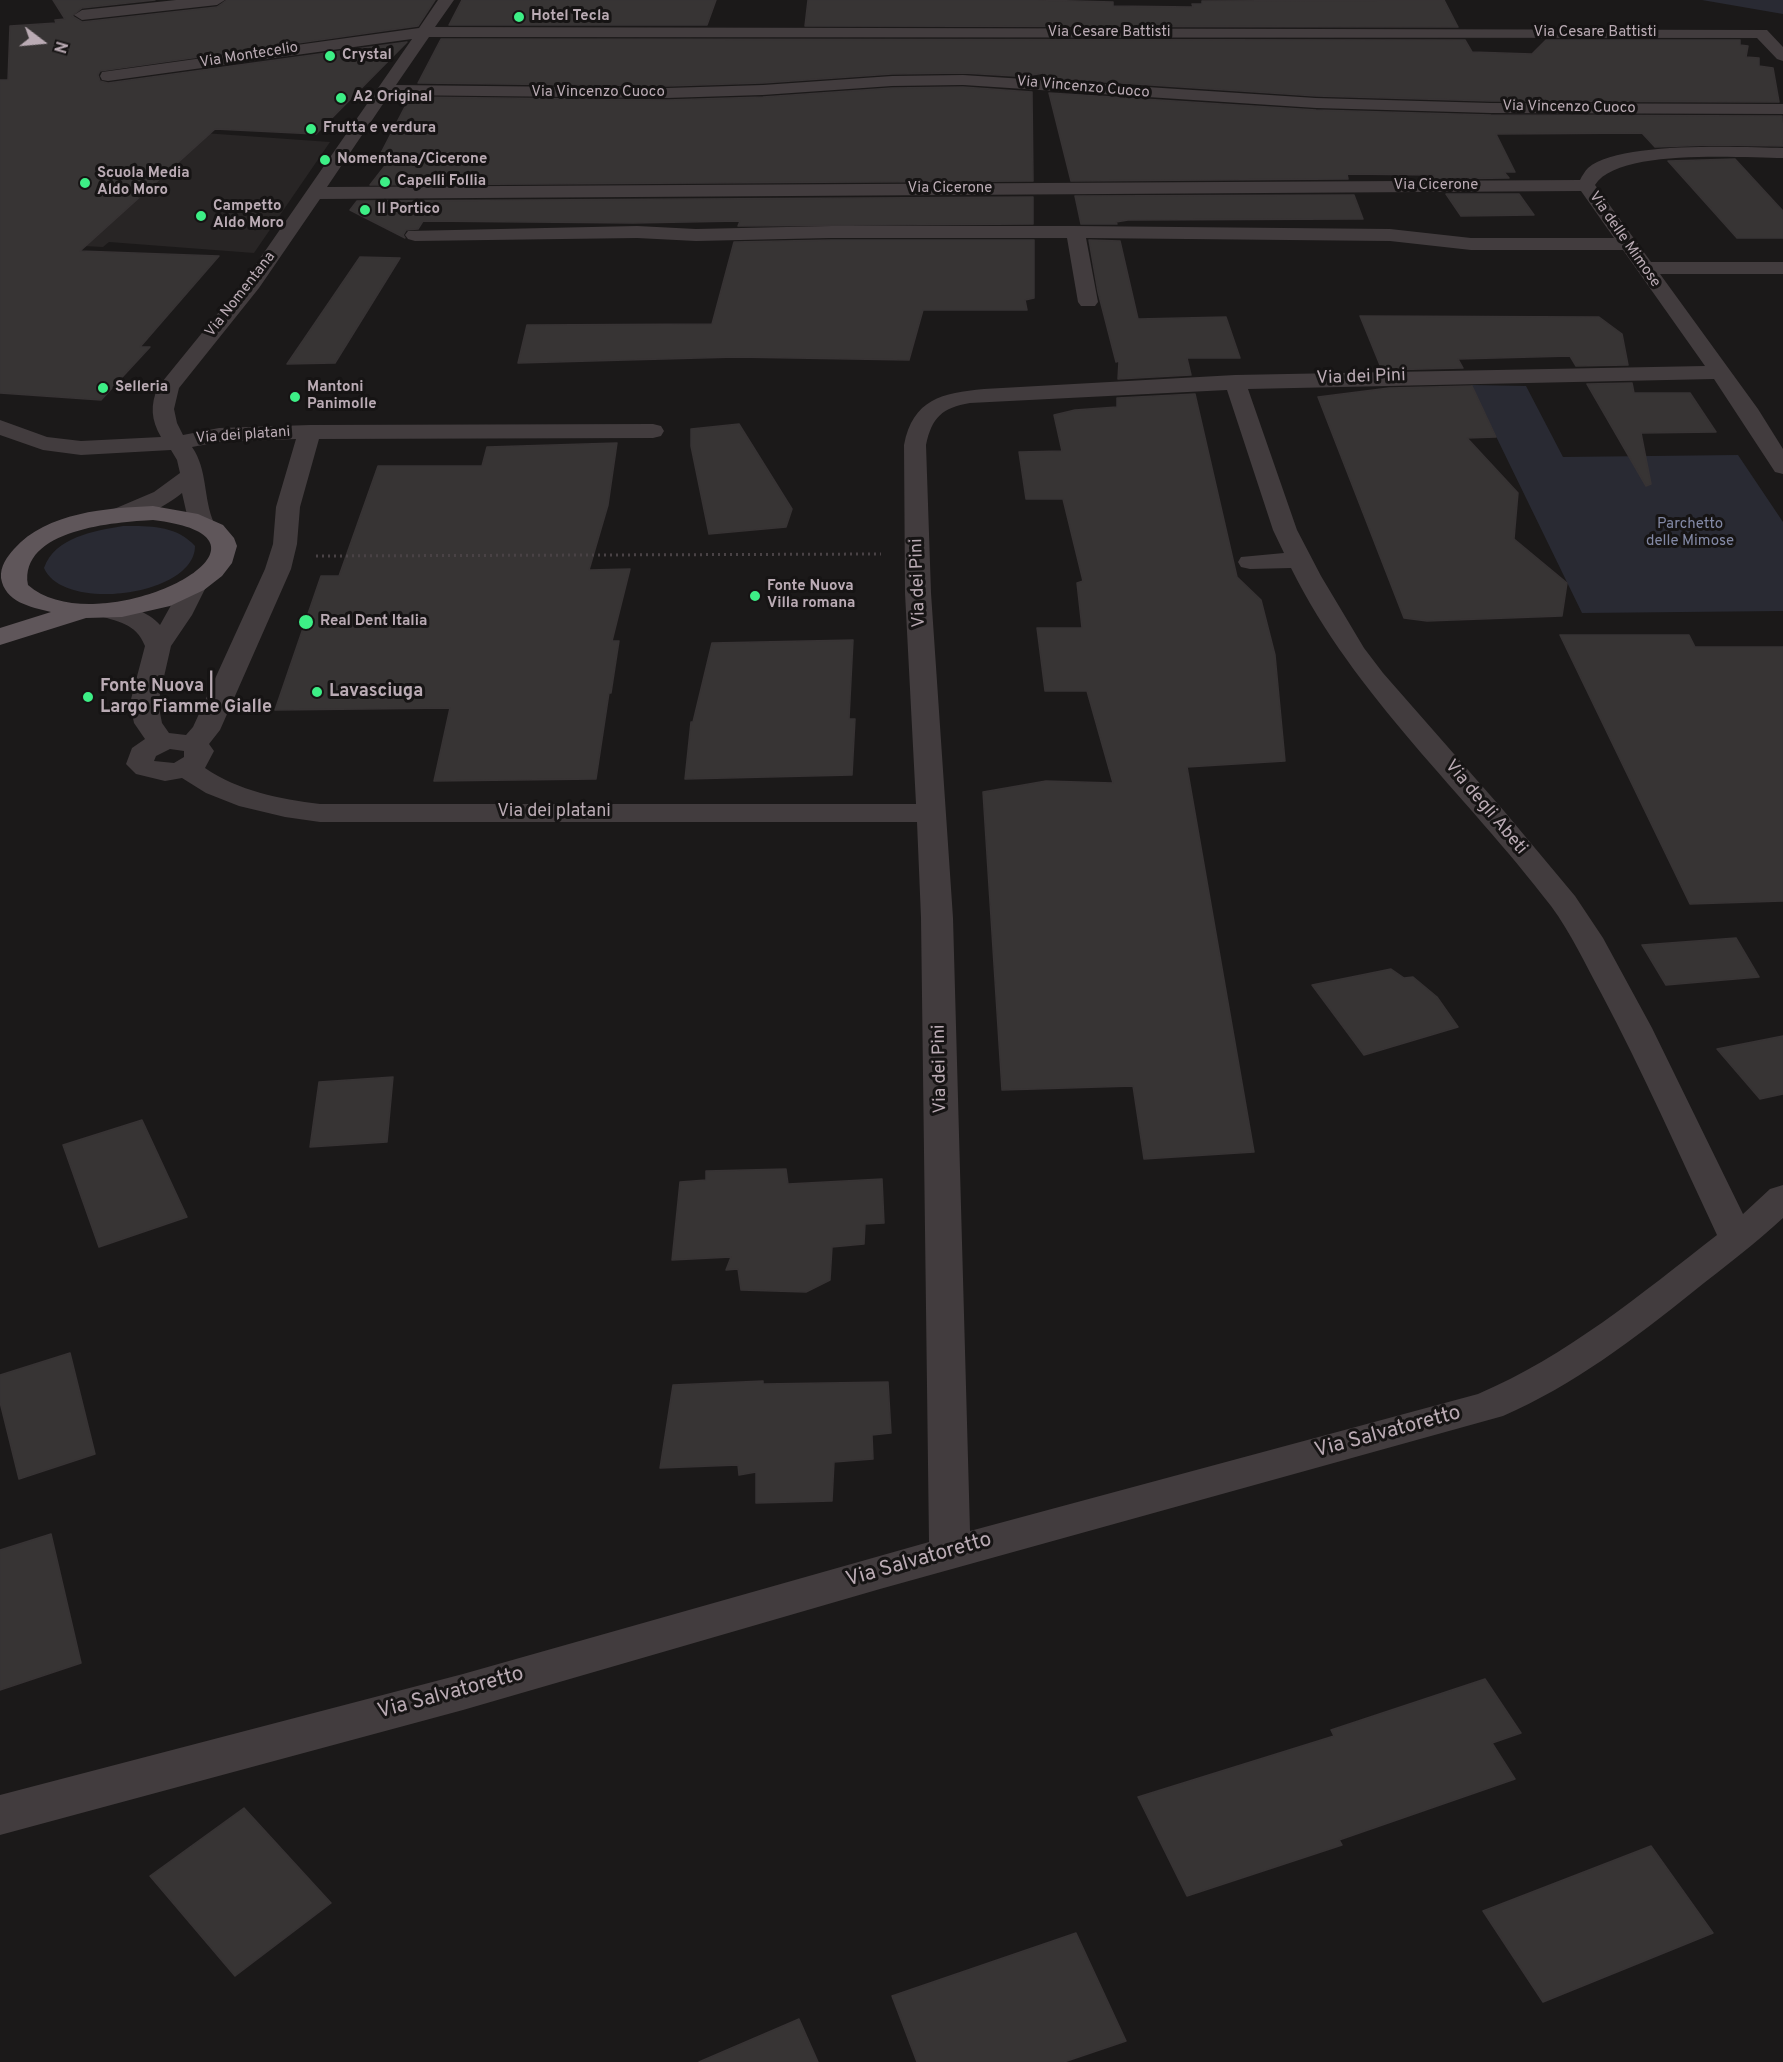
<!DOCTYPE html>
<style>
body{margin:0}
#map{position:relative;width:1783px;height:2062px;overflow:hidden;background:#1b1919;font-family:Overpass,sans-serif}
canvas{display:block}
.north{position:absolute;left:12px;top:12px;width:60px;height:60px;-webkit-text-stroke:4px #161414;paint-order:stroke;rotate:106deg;font-size:16px;font-weight:700;line-height:24px;text-align:center;color:#baabb4}
.north::after{content:'';display:block;margin:auto;width:21px;height:27px;background:#baabb4;clip-path:polygon(50% 0,100% 100%,50% 72%,0 100%)}
</style>
<div id="map">
<canvas width="1783" height="2062"></canvas>
<div class="north">N</div>
</div>
<script>
const g = document.querySelector('canvas').getContext('2d');
g.lineJoin = 'round';
function paint(path, color) {
  g.fillStyle = color;
  g.fill(path, 'evenodd');
}
function strokePath(path, color, width, dash) {
  g.strokeStyle = color;
  g.lineWidth = width;
  g.lineCap = dash ? 'butt' : 'round';
  g.setLineDash(dash || []);
  g.stroke(path);
}
function write(font, color, halo, rows, align = 'center') {
  g.font = font + ' Overpass,sans-serif';
  g.lineWidth = 6;
  g.setLineDash([]);
  g.textBaseline = 'middle';
  g.strokeStyle = halo;
  g.fillStyle = color;
  for (const [text, x, y, turn = 0] of rows) {
    g.save();
    g.translate(x, y);
    g.rotate((+turn || 0) * Math.PI / 180);
    g.textAlign = isNaN(turn) ? turn : align;
    if (halo) g.strokeText(text, 0, 0);
    g.fillText(text, 0, 0);
    g.restore();
  }
}
const built = new Path2D(`
 M35 121 330 142 254 253 109 242 103 247 0 242Z`);
const green = new Path2D(`
 M1702 0H1783V14Z
 M1471 385 1526 386 1563 457 1738 455 1783 522V611L1582 613Z
 M123 526C149 526 176 525 195 546 195 596 63 613 44 568 55 537 94 531 123 526Z`);
const building = new Path2D(`
 M53 0H155L82 8 72 16 82 22 217 7 227 0H435L418 26 100 71 98 75 100 81 108 83 407 42 316 134 215 129 80 251 219 256 140 347H150L101 400 0 393V80H8L10 26 56 23 55 20 65 19Z
 M462 0H716L707 25H449Z
 M808 0H1038L1113 2V6L1193 7 1192 4H1202V1L1444 0 1458 27 805 26Z
 M441 39 1465 40 1472 52 1532 54 1546 40H1740V45L1748 46 1746 57 1759 58V66L1773 68 1779 102 1491 101 1316 96 1045 78 1044 73 1032 75V77L963 73 892 74 763 83 667 86 418 83Z
 M963 87 1032 92 1033 181 370 185 395 153H381L410 97 667 100 763 97 892 88Z
 M1049 93 1316 110 1491 115 1782 116 1783 146 1711 145 1655 147 1642 133 1496 134 1515 172H1504L1509 178 1435 179 1433 175 1347 174 1348 179 1071 181Z
 M1735 159 1783 211V238H1737L1668 161Z
 M1446 194H1519L1534 215 1461 216Z
 M1354 195 1363 219 1128 220 1116 222 1117 224H1081L1075 196Z
 M1033 197V224L738 226 740 221 633 223 423 221 418 229 406 230 403 235 405 238 350 210 357 201Z
 M831 240H1034V298L1025 300 1027 310H923L909 360 736 357 518 363 527 325 712 324 734 242Z
 M1089 240 1120 241 1138 319 1226 317 1240 358H1187L1191 375 1118 379 1119 361 1116 362 1098 292Z
 M360 257 400 258 335 363 287 364Z
 M1360 316 1599 317 1622 334 1628 365 1576 366 1570 356 1458 359 1463 368 1382 370Z
 M1632 383 1634 393H1690L1716 432 1641 433 1651 484 1646 486 1587 384Z
 M1472 386 1496 437 1467 438 1518 493 1514 539 1567 583 1562 616 1427 621 1404 618 1318 397 1389 388Z
 M1195 394 1237 577 1261 600 1275 655 1285 761 1187 767 1254 1152 1144 1159 1133 1086 1002 1090 983 792 1046 781 1113 783 1087 691H1045L1037 628H1082L1077 583 1083 581 1063 499H1026L1019 452 1062 451 1054 415 1075 410 1117 407V398Z
 M739 424 792 509 786 527 709 534 691 446V429Z
 M617 443 608 505 589 570 630 569 612 641H619L611 693H609L596 779 434 781 450 708 275 710 321 576H339L378 466H482L487 447Z
 M1560 635H1689L1695 647H1783V901L1690 904Z
 M853 640 849 719H855L852 775 685 779 691 722H693L712 643Z
 M1736 938 1759 977 1666 985 1642 945Z
 M1391 969 1404 978 1413 977 1437 997 1458 1027 1364 1055 1312 985Z
 M1783 1036V1094L1760 1099 1717 1049Z
 M393 1077 387 1142 310 1147 319 1082Z
 M142 1120 187 1217 99 1247 63 1145Z
 M786 1169 788 1184 882 1179 884 1223 865 1224 864 1244 832 1247 830 1280 806 1292 741 1290 738 1269 726 1270 731 1257 672 1260 680 1182 706 1180V1171Z
 M70 1353 95 1454 19 1479 0 1402V1375Z
 M763 1381V1384L888 1382 891 1433 872 1435 873 1459 834 1462 832 1501 756 1503V1472L739 1475 738 1465 660 1468 673 1385Z
 M51 1534 81 1663 0 1690V1550Z
 M1485 1679 1521 1733 1492 1743 1515 1779 1339 1840 1342 1845 1187 1896 1138 1797 1334 1736 1331 1730Z
 M244 1808 331 1903 235 1976 150 1876Z
 M1651 1846 1713 1933 1543 2002 1483 1911Z
 M1076 1933 1126 2041 1064 2062H917L892 1996Z
 M799 2019 818 2062H699Z`);
const path = new Path2D(`
 M316 556 881 554`);
const minor = new Path2D(`
 M176 0H225L217 5 82 20 74 15 82 10Z
 M438 0H454L435 27 1767 30 1783 47V61L1777 59 1757 38 429 37 396 85 667 88 763 85 892 76 963 75 1316 98 1491 103 1783 104V114L1491 113 1316 108 963 85 892 86 763 95 667 98 389 95 327 187 1580 180C1582 176 1585 171 1588 168 1618 141 1741 147 1783 148V158C1742 158 1618 148 1595 185L1651 262H1783V274H1660L1758 409 1783 449V474L1775 472 1714 379 1248 389 1297 530 1321 576 1364 648 1383 673 1504 811 1575 896 1603 938 1652 1028 1743 1214 1770 1189 1783 1185V1218C1755 1244 1724 1267 1694 1291 1634 1339 1574 1385 1503 1416L880 1589 463 1710 0 1835V1795L463 1674 929 1542 921 918 917 822H320L285 817 239 806 206 793 182 778 165 781 136 774 126 764 132 748 145 739 134 723 130 703 145 646C136 623 117 621 95 615L91 610 95 605C115 600 146 609 160 625L184 582 193 579 202 582 206 587 192 615 171 646 158 703 162 723 169 733 186 735 193 727 265 569 273 544 276 507 296 439 219 442 192 447C208 470 203 498 214 523L211 528 202 530 193 528 187 515 182 493C166 506 135 524 114 519L111 514 114 509 154 492 180 473 177 460 171 450 81 455 43 450 0 435V420L47 437 81 441 161 437C151 420 150 405 158 387L245 280 412 39 108 81 102 80 100 76 102 72 419 28ZM1581 191 1614 238H1471L1390 229 1075 226H831L696 229 637 226 408 231 405 235 408 239 415 241 637 238 696 241 831 238H1067L1078 302 1081 306H1095L1098 302 1086 238 1390 241 1471 250H1623L1705 366 1235 375 984 389C942 393 913 399 904 445L905 593 916 804H320C279 799 239 791 205 768L214 751 209 744 220 730 291 569 297 544 300 507 319 439 653 438 661 436 664 431 661 426 653 424 310 425 219 428 183 435 177 423 174 409 179 388 259 288 320 199ZM1227 390 1273 530 1284 553 1241 557 1238 562 1241 567 1250 569 1291 568C1355 697 1465 793 1551 906 1571 933 1585 964 1601 993 1643 1072 1679 1154 1717 1235 1641 1294 1567 1356 1478 1394L970 1531 953 918 931 593 926 445C932 417 942 408 970 403ZM170 749 184 751V757L174 763 154 761 156 756Z`);
const major = new Path2D(`
 M153 506 198 514 223 525 234 538 237 546 232 563 222 576 204 590 170 606 122 617 86 618 0 645V628L51 612C30 607 5 602 1 578 0 566 7 557 14 549 47 512 107 508 153 506ZM153 520C314 539 98 647 28 585 19 529 116 522 153 520Z`);
const markers = [
 [519,17,6,"#3def86"],
 [330,56,6,"#3def86"],
 [341,98,6,"#3def86"],
 [311,129,6,"#3def86"],
 [325,160,6,"#3def86"],
 [385,182,6,"#3def86"],
 [85,183,6,"#3def86"],
 [365,210,6,"#3def86"],
 [201,216,6,"#3def86"],
 [103,388,6,"#3def86"],
 [295,397,6,"#3def86"],
 [755,596,6,"#3def86"],
 [306,622,8,"#3def86"],
 [317,692,6,"#3def86"],
 [88,697,6,"#3def86"]
];
const farPoinames = [
 ["Hotel Tecla",531,17],
 ["Crystal",342,56],
 ["A2 Original",353,98],
 ["Frutta e verdura",323,129],
 ["Nomentana/Cicerone",337,160],
 ["Scuola Media",97,174],
 ["Aldo Moro",97,191],
 ["Capelli Follia",397,182],
 ["Campetto",213,207],
 ["Aldo Moro",213,224],
 ["Il Portico",377,210],
 ["Selleria",115,388],
 ["Mantoni",307,388],
 ["Panimolle",307,405],
 ["Fonte Nuova",767,587],
 ["Villa romana",767,604],
 ["Real Dent Italia",320,622]
];
const farStreetnames = [
 ["Via Cesare Battisti",1109,33],
 ["Via Cesare Battisti",1595,33],
 ["Via Montecelio",249,56,-9],
 ["Via Vincenzo Cuoco",1083,88,5],
 ["Via Vincenzo Cuoco",598,93],
 ["Via Vincenzo Cuoco",1569,108,1],
 ["Via Cicerone",1436,186],
 ["Via Cicerone",950,189],
 ["Via delle Mimose",1624,240,55],
 ["Via Nomentana",241,295,-52],
 ["Via dei platani",243,436,-4]
];
const farParknames = [
 ["Parchetto",1690,525],
 ["delle Mimose",1690,542]
];
const streetNames = [
 ["Via dei Pini",1361,378,-2],
 ["Via dei Pini",919,583,-92],
 ["Via degli Abeti",1485,808,50],
 ["Via dei platani",554,812],
 ["Via dei Pini",941,1069,-91]
];
const poiNames = [
 ["Fonte Nuova |",100,687],
 ["Largo Fiamme Gialle",100,708],
 ["Lavasciuga",329,692]
];
const nearStreetnames = [
 ["Via Salvatoretto",1388,1433,-15],
 ["Via Salvatoretto",919,1561,-16],
 ["Via Salvatoretto",451,1694,-15]
];
paint(built, '#282525');
paint(green, '#292a33');
paint(building, '#373434');
strokePath(building, '#373334', 1.5);
strokePath(path, '#494245', 3, [2, 4]);
paint(minor, '#423c3e');
paint(major, '#5f565a');
for (const [x, y, r, color] of markers) {
  const dot = new Path2D();
  dot.arc(x, y, r, 0, 2 * Math.PI);
  g.fillStyle = color;
  g.fill(dot);
  strokePath(dot, '#161414', 2);
}
write('bold 15px', '#baabb4', '#161414', farPoinames, 'left');
write('15px', '#baabb4', '#161414', farStreetnames);
write('15px', '#8389a5', '#161414', farParknames);
write('18px', '#baabb4', '#161414', streetNames);
write('bold 18px', '#baabb4', '#161414', poiNames, 'left');
write('21px', '#baabb4', '#161414', nearStreetnames);
</script>
